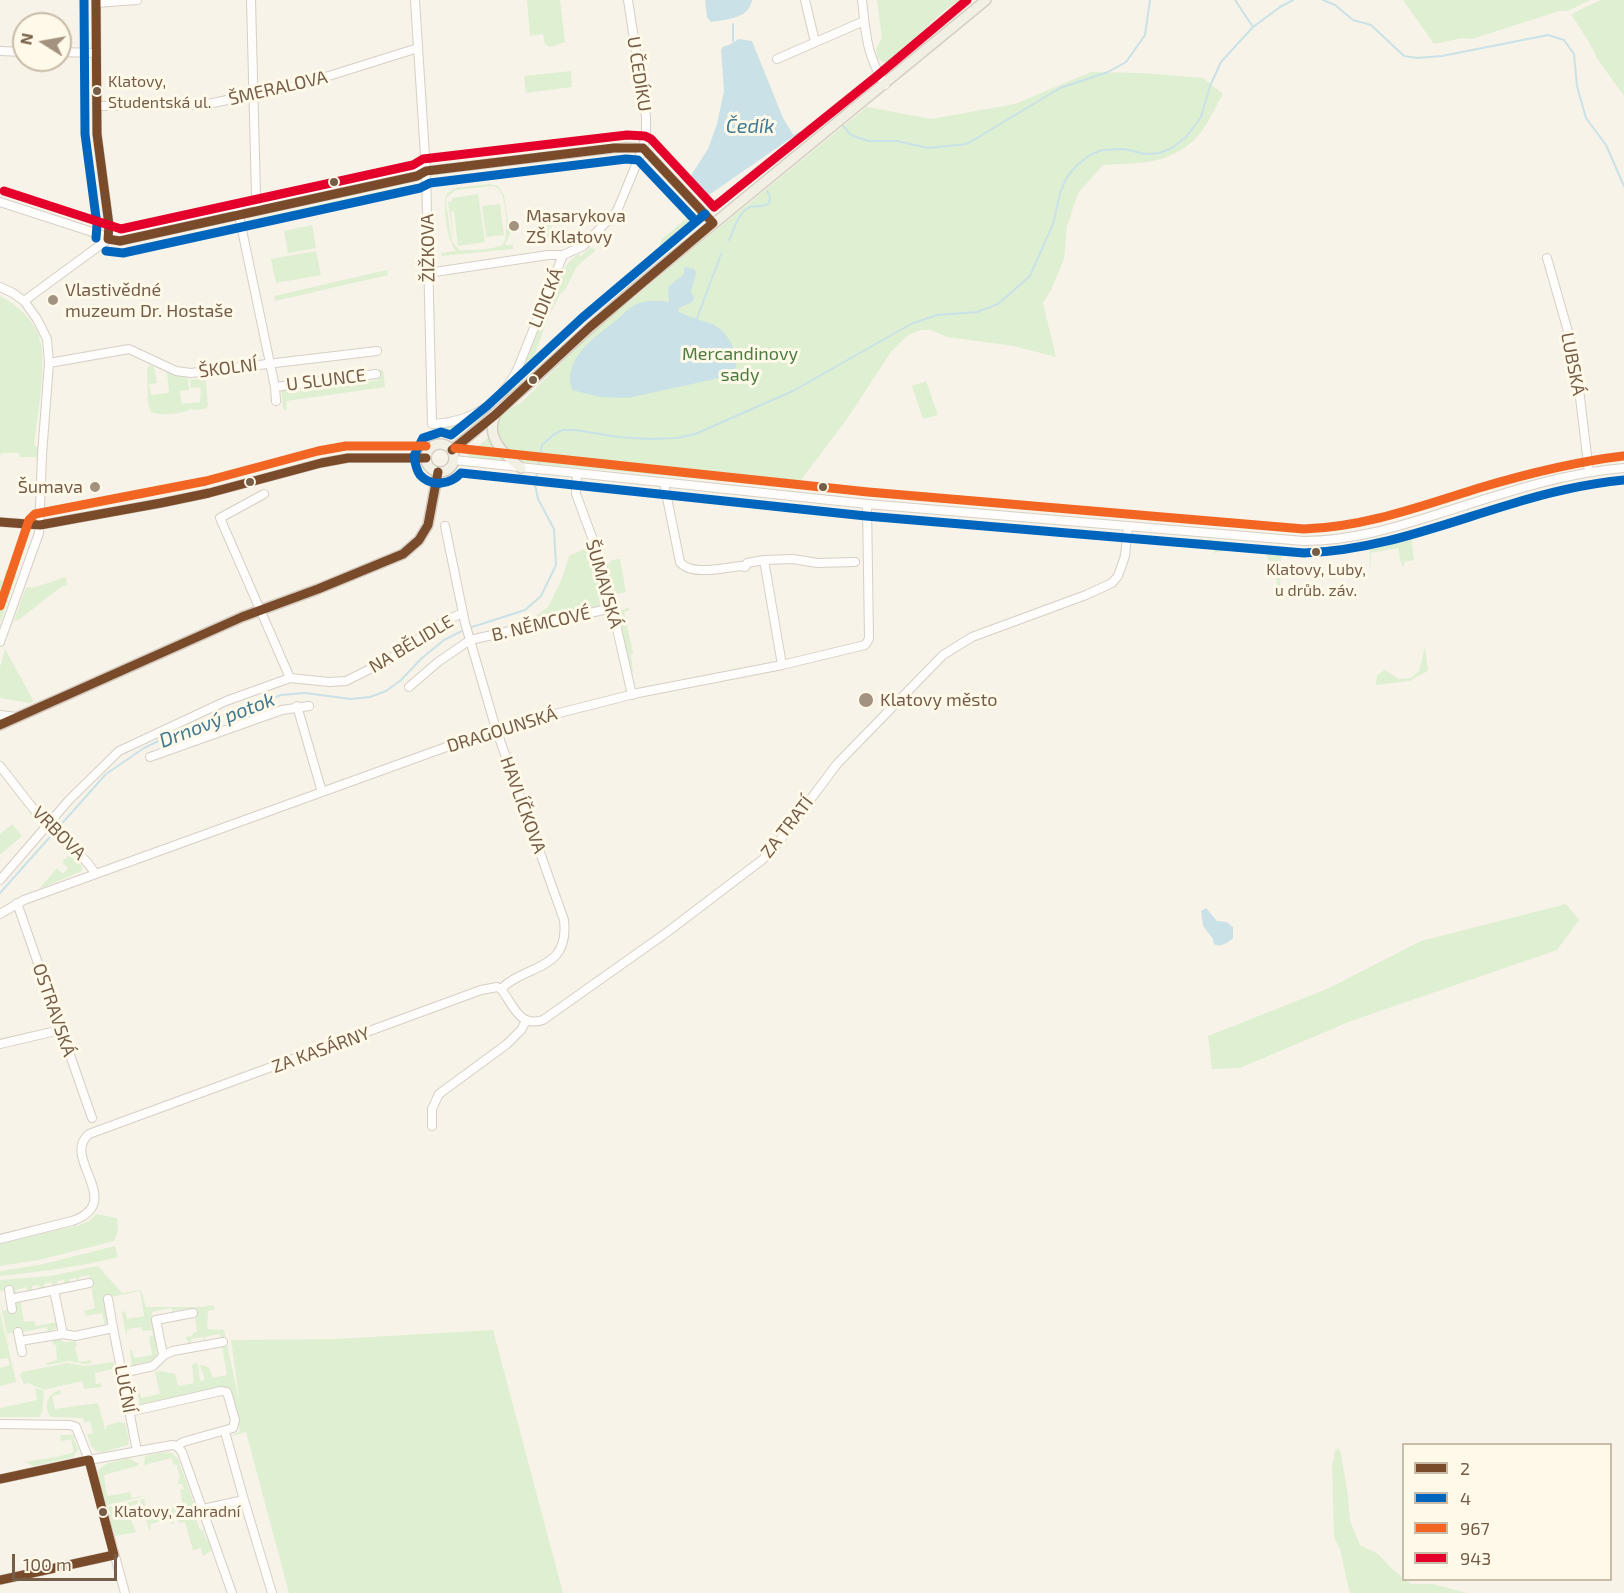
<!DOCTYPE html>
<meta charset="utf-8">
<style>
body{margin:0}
#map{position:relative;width:1624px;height:1593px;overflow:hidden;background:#f7f3e8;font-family:"Exo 2",sans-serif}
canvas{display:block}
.legend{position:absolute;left:1402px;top:1443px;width:210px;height:138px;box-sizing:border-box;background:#fff9e9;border:2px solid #c8bba8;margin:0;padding:8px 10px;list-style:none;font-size:18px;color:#765d47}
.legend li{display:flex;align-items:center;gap:12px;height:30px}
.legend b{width:30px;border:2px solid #c8bba8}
.north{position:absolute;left:12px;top:12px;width:60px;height:60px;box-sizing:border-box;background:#fff9e9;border:2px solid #c8bba8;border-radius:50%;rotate:281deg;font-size:16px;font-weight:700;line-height:24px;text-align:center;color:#765d47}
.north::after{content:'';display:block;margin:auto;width:21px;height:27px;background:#a3927f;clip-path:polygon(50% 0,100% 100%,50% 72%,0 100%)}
.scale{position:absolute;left:12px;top:1554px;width:105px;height:27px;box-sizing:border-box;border:3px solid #765d47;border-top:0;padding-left:8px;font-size:18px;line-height:21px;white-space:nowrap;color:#765d47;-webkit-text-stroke:4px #fff9e9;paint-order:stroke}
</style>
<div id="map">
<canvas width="1624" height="1593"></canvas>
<ul class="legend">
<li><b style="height:8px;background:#7a4b2a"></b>2</li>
<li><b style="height:8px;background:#0065bd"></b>4</li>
<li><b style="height:8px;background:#f26522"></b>967</li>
<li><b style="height:8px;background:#e4002b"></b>943</li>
</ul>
<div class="north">N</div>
<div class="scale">100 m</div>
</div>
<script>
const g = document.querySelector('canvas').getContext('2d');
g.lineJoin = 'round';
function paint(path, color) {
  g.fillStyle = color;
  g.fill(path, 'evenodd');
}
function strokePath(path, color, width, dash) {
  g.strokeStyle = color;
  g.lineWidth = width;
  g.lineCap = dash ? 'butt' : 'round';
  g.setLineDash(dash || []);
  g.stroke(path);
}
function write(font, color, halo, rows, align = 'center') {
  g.font = font + ' "Exo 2",sans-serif';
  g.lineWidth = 6;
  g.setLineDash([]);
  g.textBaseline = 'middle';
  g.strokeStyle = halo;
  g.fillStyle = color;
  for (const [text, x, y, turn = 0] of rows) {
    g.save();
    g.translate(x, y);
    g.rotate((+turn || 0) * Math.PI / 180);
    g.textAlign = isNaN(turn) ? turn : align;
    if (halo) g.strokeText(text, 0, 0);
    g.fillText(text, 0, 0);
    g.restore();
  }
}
const green = new Path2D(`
 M527 0H560L565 42 550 47 545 44 543 34 530 36Z
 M877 0H961L946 9 887 64H885L878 58 876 49 882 38Z
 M1403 0H1590L1568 11H1559L1472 39 1462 38 1434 44Z
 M1601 0H1624V117V96L1598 60 1589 42 1571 14Z
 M571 71 572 87 526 93 524 76Z
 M1091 72 1143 73 1203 78 1223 94C1215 107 1207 127 1196 138 1170 165 1137 163 1103 165L1078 193 1067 226 1064 259 1051 290 1043 303 1056 357 1014 346 947 337 930 330H920L908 335 891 352 847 419 795 488 521 462C508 457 501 444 495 433 499 413 505 411 522 402L596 328 867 107 931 119 1015 104Z
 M416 184H419L420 190 365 201 364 195Z
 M489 184 498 186 504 195 510 234 505 245H513V249L442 256 441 253 456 251C447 241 442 205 447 193L456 188ZM492 186C496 187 497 187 500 191 506 198 510 239 502 245 496 249 467 251 460 250L452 242 446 203 447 197 456 190Z
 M478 194 485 242 458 246 454 211 451 212 454 243 448 202 452 201V198Z
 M354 197 355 203 248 227 247 222 250 220Z
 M500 204 504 235 486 237 482 206Z
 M550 212 553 238 538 240 535 214Z
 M694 212C698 227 680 242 669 252L662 249 660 245 662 239Z
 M312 225 316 248 288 253 284 231Z
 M588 247 596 250 577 266 565 290 561 293 548 317 535 354 542 361 492 410 457 435 447 437 440 434 439 427C461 426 477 418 493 404 502 395 512 387 518 376 537 342 546 277 578 254L581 256 589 249Z
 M316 251 321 275 276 283 271 259Z
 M387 270 388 275 275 301 274 296Z
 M0 296C18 305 37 322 41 344 46 370 37 418 34 446L42 447V455L37 452V457H19V453H1L0 456Z
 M150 365 154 367 157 383 149 384 151 395 169 393 167 372 188 378 189 390 180 391 182 404 189 403 190 405V403L200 402 201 387 191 388 190 380 204 378 206 383 208 406 205 409 192 410 190 407V410C181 413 161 417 151 412L148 404 147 369Z
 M383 370 385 387 286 401 287 411 283 409 281 389 287 387 293 392 317 389 314 384 349 379 355 384 378 380 377 372 370 371Z
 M926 381 938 415 923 419 912 386Z
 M490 436 508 462 506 463 467 456Z
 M1410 530 1414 560 1404 562V567L1402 566 1398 548 1371 553V571L1369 546 1374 542Z
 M1184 538C1223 540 1262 545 1300 554L1301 557 1281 554 1280 590 1277 589 1276 570 1270 565 1265 551 1236 548 1214 553V542L1188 541 1187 547 1184 544Z
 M589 547 605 601 601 607 524 625 548 607 561 581 569 556Z
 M620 559 626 592 615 594 608 565 612 560Z
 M6 570 17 573 0 624V580L3 581Z
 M66 577 67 585 61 587 20 619 14 621 26 587 33 588Z
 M628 608 630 610 624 612 633 653 631 654 633 673 631 674 617 611Z
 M1425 647 1428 670 1426 672 1409 681 1376 685 1377 675 1385 670 1399 679 1411 678 1419 671Z
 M5 649 34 702 29 703 0 698V667Z
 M12 824 22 836 0 855V834Z
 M69 855 82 866V871L39 889 57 868 63 874 68 868 62 862Z
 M1566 904 1579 920 1557 950 1351 1021 1240 1068 1212 1069 1208 1036 1327 989 1421 941Z
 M96 1214 117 1218 118 1230 114 1241 39 1260 0 1266V1243L80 1225 89 1221Z
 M115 1246 118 1257C79 1267 40 1272 0 1276V1271L39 1265Z
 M98 1266 122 1293 141 1290 146 1307H201L213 1305 215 1309 208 1311 207 1329 224 1330 240 1405 231 1340 336 1339 493 1330 563 1593H289L246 1432 231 1436 240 1431 231 1394 222 1388H218L140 1406 137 1390 139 1389 141 1398 160 1394 155 1372 161 1371 175 1374 178 1386 194 1383 192 1365 195 1363 198 1364 200 1381 205 1380 200 1365 209 1367 213 1378 227 1375 220 1334 205 1337 206 1342H204L203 1337 191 1339 192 1345H190L185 1337 192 1336 193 1333 197 1332 194 1309 174 1310 173 1313 171 1308 152 1312 157 1355 151 1361 137 1364 138 1366 132 1367 130 1351 132 1350 134 1358 152 1355 149 1337 153 1335 152 1330 143 1331 141 1327 127 1329V1334L126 1335 122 1312 125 1311 127 1319 144 1316 140 1291 105 1298 108 1319 105 1326 102 1313 86 1316 84 1311 95 1308 89 1275 79 1277 80 1282 78 1283 76 1278 69 1279 70 1284 65 1285 64 1280 57 1281V1287H53L51 1282 44 1284 45 1289 40 1290 39 1285 32 1286V1291L28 1292 26 1287 16 1290V1295H14L12 1289 0 1291V1280L50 1276Z
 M0 1298 3 1311 16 1309V1302L20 1300 24 1322 34 1321 36 1326 57 1322V1328L48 1332 47 1327 23 1332 24 1337H22L19 1331 7 1334 10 1354Z
 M0 1312 16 1382 0 1386V1368L10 1365 8 1358 0 1359Z
 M58 1339 66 1342 76 1341 77 1345 75 1348 79 1362 91 1360V1363L84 1364 69 1361 47 1365 46 1363 57 1360 56 1345 53 1344 52 1340Z
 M113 1362 117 1374 115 1375 113 1369 95 1373 96 1384 101 1383 102 1387 84 1389 82 1381 44 1390 28 1383 24 1384 20 1375 22 1372 67 1363 85 1366Z
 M35 1388 44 1391 42 1413 39 1417H0V1408L37 1400Z
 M60 1390 61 1394 52 1396 55 1409 98 1403 106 1432V1426L118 1422 125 1423 129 1440 128 1445 103 1452 96 1451 91 1446 87 1434 93 1433 90 1421 84 1423 83 1418 51 1417C43 1407 47 1393 60 1390Z
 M60 1435H75L76 1437 73 1438 78 1449 73 1457 34 1466 24 1462 57 1457 74 1452 71 1439 61 1441Z
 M1338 1448 1341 1453 1348 1497 1350 1521 1360 1545 1378 1554 1390 1567 1411 1584H1433L1467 1593H1351L1349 1590 1340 1549 1334 1537 1332 1465 1335 1451Z
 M165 1452 172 1453 178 1459 197 1512 194 1513 200 1530 205 1529 203 1531 207 1540 209 1542 211 1551 203 1556 201 1548 193 1550 185 1522 179 1523 178 1518 173 1519 174 1524H172L170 1519 150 1524 151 1530H149L140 1499H144L147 1513 183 1505 180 1490 184 1489 182 1484H177L180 1478 177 1467 179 1466 173 1464 172 1458 144 1465 145 1456Z
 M129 1458 139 1464 137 1466 104 1475 107 1496 130 1492 131 1498 142 1496V1497L107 1505C96 1468 89 1467 129 1458Z
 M138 1500V1504L126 1507 136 1532 115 1536 109 1515 111 1514 107 1507Z`);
const water = new Path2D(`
 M705 0H752C749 19 727 19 711 22L707 17Z
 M739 39 752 41 783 118 794 136 709 195 705 193 690 177 708 149 717 124 724 91 721 50 724 46 729 45Z
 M686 267 694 269 696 273 691 291 694 298 692 302 679 308 678 311C697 323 715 318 728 338 732 344 734 348 736 355 737 363 737 367 732 373L715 379 628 398 599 397 572 390C562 359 594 338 615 321 622 316 629 307 637 304 646 300 660 300 669 302L668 287 684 274V268Z
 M1206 908 1217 921 1227 922 1233 927V938C1228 943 1220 948 1214 944L1213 939 1203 926 1201 911Z`);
const stream = new Path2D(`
 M1235 0 1253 27
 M1323 0 1335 5 1353 20 1371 25 1404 56 1417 58 1442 56 1548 35 1564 40 1574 54 1577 86 1586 118 1606 145 1624 186
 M733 24V41
 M843 126 851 135 868 141H897L928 148 967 144 1060 88 1108 72 1126 62 1145 35 1150 0
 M807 128 832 114
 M794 136 801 132
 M729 240C734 230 738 212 750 207 757 205 763 208 769 203L770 197 767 191
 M696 321 721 254
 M469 628 525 610 541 596 556 565 554 529 538 499 535 484 542 445 553 435 563 430H575L618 437 649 439 676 438 695 434 793 391 911 324 937 315 977 312 998 304 1030 276 1053 224 1060 193 1067 177 1077 165 1090 155 1102 150 1124 149 1145 154 1159 153 1172 148 1187 136 1201 117 1210 86 1221 62 1253 27 1280 7 1293 0
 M0 893 106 774 144 748 173 734 281 695 305 693 351 699 370 697 386 691 400 681 422 658 444 640 464 630`);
const minor = new Path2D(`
 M96 0 97 134 109 225 108 239
 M251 0 256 195 258 206
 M415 0 426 171 432 424C471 422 501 405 518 368L563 255 583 246 617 211 643 148 646 132V117L628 0
 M805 0 815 42
 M862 0C866 35 866 53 885 85
 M96 3 137 0
 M0 51 24 52
 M60 52 96 53
 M777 59 864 21
 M97 106 203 105 300 85 418 48
 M0 202 120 241 417 176 426 171 626 147 643 148 713 223
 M238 211 275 387 276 401
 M1547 258 1575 356 1589 472
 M428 273 548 255H563
 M0 287 13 293 24 301 37 319 47 339 49 363 42 455 39 533 0 642
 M24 301 118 232 415 167 426 171
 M49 363 129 349 176 371 191 373 377 351
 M275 387 376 374
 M454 460 867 504 1304 541C1350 541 1394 528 1438 514 1498 495 1561 473 1624 468
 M577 473 576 494 603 567 632 695
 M664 483 680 562C690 576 724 568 740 566L745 567 747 563 764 560 782 665
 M264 494 220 518 290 678
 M0 522 40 525 161 503 209 493 321 463 348 458H426
 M445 526 465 623 496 729 564 920C570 972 525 964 501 989
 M764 560 793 559 817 563 855 562
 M409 687 438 662 470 640 612 608
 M297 706 322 792
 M0 715 16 717
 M150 757 282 710 309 706
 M0 766C16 786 31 807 48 826 65 845 80 850 95 873
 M0 880 69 800 119 751 226 701 290 678 329 682 346 681 388 660 444 621 463 613
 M17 903 92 1118
 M0 914 24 900 496 729 638 693 782 665 865 645 869 639 867 504
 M501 989C513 1004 519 1028 543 1020L666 933 762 860 774 848 837 764 943 655 972 637 1086 595 1112 583 1118 576 1125 556 1128 526
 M0 1044 60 1030
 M432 1126V1109L439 1094 507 1044 521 1030 526 1021
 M0 1239 72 1221C127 1202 60 1158 89 1134L481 990 497 987 501 989
 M9 1290 12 1309
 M54 1290 63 1334
 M11 1299 89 1283
 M108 1299 113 1328
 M18 1332 22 1352
 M20 1341 63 1334 75 1336 113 1328 137 1451
 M164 1355 162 1350 156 1320 193 1313
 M122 1373 153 1366 164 1355 173 1351 223 1342
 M129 1412 221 1391 227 1392 235 1420 233 1428 183 1442 177 1446
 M0 1424 70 1425 76 1427 89 1460 125 1593
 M0 1479 89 1460 172 1445 177 1446 182 1452 232 1593
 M244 1500 272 1593
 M203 1509 244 1500 225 1432
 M0 1580 114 1555`);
const major = new Path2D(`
 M495 416C485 438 505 455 521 468
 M426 458a14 14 0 1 1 28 0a14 14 0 1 1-28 0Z
 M452 450C517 398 575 339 639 285L986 0
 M0 725 242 617 318 589 403 554 419 540 428 525 438 472`);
const bus1 = new Path2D(`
 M96 0 97 134 109 225 108 239
 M108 239 120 241 417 176 426 171 614 148H643L713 223 590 327 495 415 452 450
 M0 522 40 525 161 503 209 493 321 463 348 458H426
 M0 725 242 617 318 589 403 554 419 540 428 525 438 472
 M0 1479 89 1460 114 1555 0 1580`);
const bus2 = new Path2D(`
 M84 0 85 134 97 225 96 238
 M705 214 582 318 487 406 451 435 441 432 423 438 414 456C415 462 416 470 420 475 432 488 451 484 461 473L866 516 1304 553C1375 551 1441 525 1508 505 1546 493 1584 484 1624 480
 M106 251 123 253 420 188 430 183 626 159 638 160 692 217`);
const bus3 = new Path2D(`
 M455 448 868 492 1304 529C1365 527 1421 506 1479 488 1526 474 1573 462 1623 456
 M0 606 29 520 35 514 206 481 318 451 346 446H426`);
const bus4 = new Path2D(`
 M4 191 121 229 413 165 423 159 627 135 645 136 651 139 714 207 877 76 967 0`);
const markers = [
 [97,91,5,"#765d47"],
 [334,182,5,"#765d47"],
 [514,226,6,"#a3927f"],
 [53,300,6,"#a3927f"],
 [533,380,5,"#765d47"],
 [250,482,5,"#765d47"],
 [95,487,6,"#a3927f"],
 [823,487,5,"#765d47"],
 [1316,552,5,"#765d47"],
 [866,700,8,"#a3927f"],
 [103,1512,5,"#765d47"]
];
const busNames = [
 ["Klatovy,",108,82],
 ["Studentská ul.",108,103],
 ["Klatovy, Luby,",1316,570,"center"],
 ["u drůb. záv.",1316,591,"center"],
 ["Klatovy, Zahradní",114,1512]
];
const streetNames = [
 ["U ČEDÍKU",639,74,81],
 ["ŠMERALOVA",278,88,-13],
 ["ŽIŽKOVA",428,248,-91],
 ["LIDICKÁ",546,298,-68],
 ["LUBSKÁ",1573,364,79],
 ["ŠKOLNÍ",228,368,-7],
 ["U SLUNCE",326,380,-7],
 ["ŠUMAVSKÁ",604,584,74],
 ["B. NĚMCOVÉ",541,624,-13],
 ["NA BĚLIDLE",411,644,-31],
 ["DRAGOUNSKÁ",502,730,-17],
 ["HAVLÍČKOVA",523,805,70],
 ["ZA TRATÍ",787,827,-52],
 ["VRBOVA",59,833,45],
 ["OSTRAVSKÁ",54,1010,71],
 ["ZA KASÁRNY",321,1050,-20],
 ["LUČNÍ",125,1389,79]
];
const poiNames = [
 ["Masarykova",526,216],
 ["ZŠ Klatovy",526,237],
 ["Vlastivědné",65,290],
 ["muzeum Dr. Hostaše",65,311],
 ["Šumava",83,487,"right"],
 ["Klatovy město",880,700]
];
const parkNames = [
 ["Mercandinovy",740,354],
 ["sady",740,375]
];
const waterNames = [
 ["Čedík",750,126],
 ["Drnový potok",217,720,-21]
];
paint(green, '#dfefd2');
paint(water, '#cae2e7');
strokePath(stream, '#cae2e7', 2);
strokePath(minor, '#d6cfc5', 10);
strokePath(major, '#d6cec4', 12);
strokePath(minor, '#fefdfc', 8);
strokePath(major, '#f2efe4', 9);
strokePath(bus1, '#7a4b2a', 9);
strokePath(bus2, '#0065bd', 9);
strokePath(bus3, '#f26522', 9);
strokePath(bus4, '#e4002b', 9);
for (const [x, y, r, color] of markers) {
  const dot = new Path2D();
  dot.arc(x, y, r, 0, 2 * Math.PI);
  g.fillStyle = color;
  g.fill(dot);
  strokePath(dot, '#fff9e9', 2);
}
write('16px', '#765d47', '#fff9e9', busNames, 'left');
write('18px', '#765d47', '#fff9e9', streetNames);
write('18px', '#765d47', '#fff9e9', poiNames, 'left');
write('18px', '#4a7c3f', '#fff9e9', parkNames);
write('italic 20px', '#427a92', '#fff9e9', waterNames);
</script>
